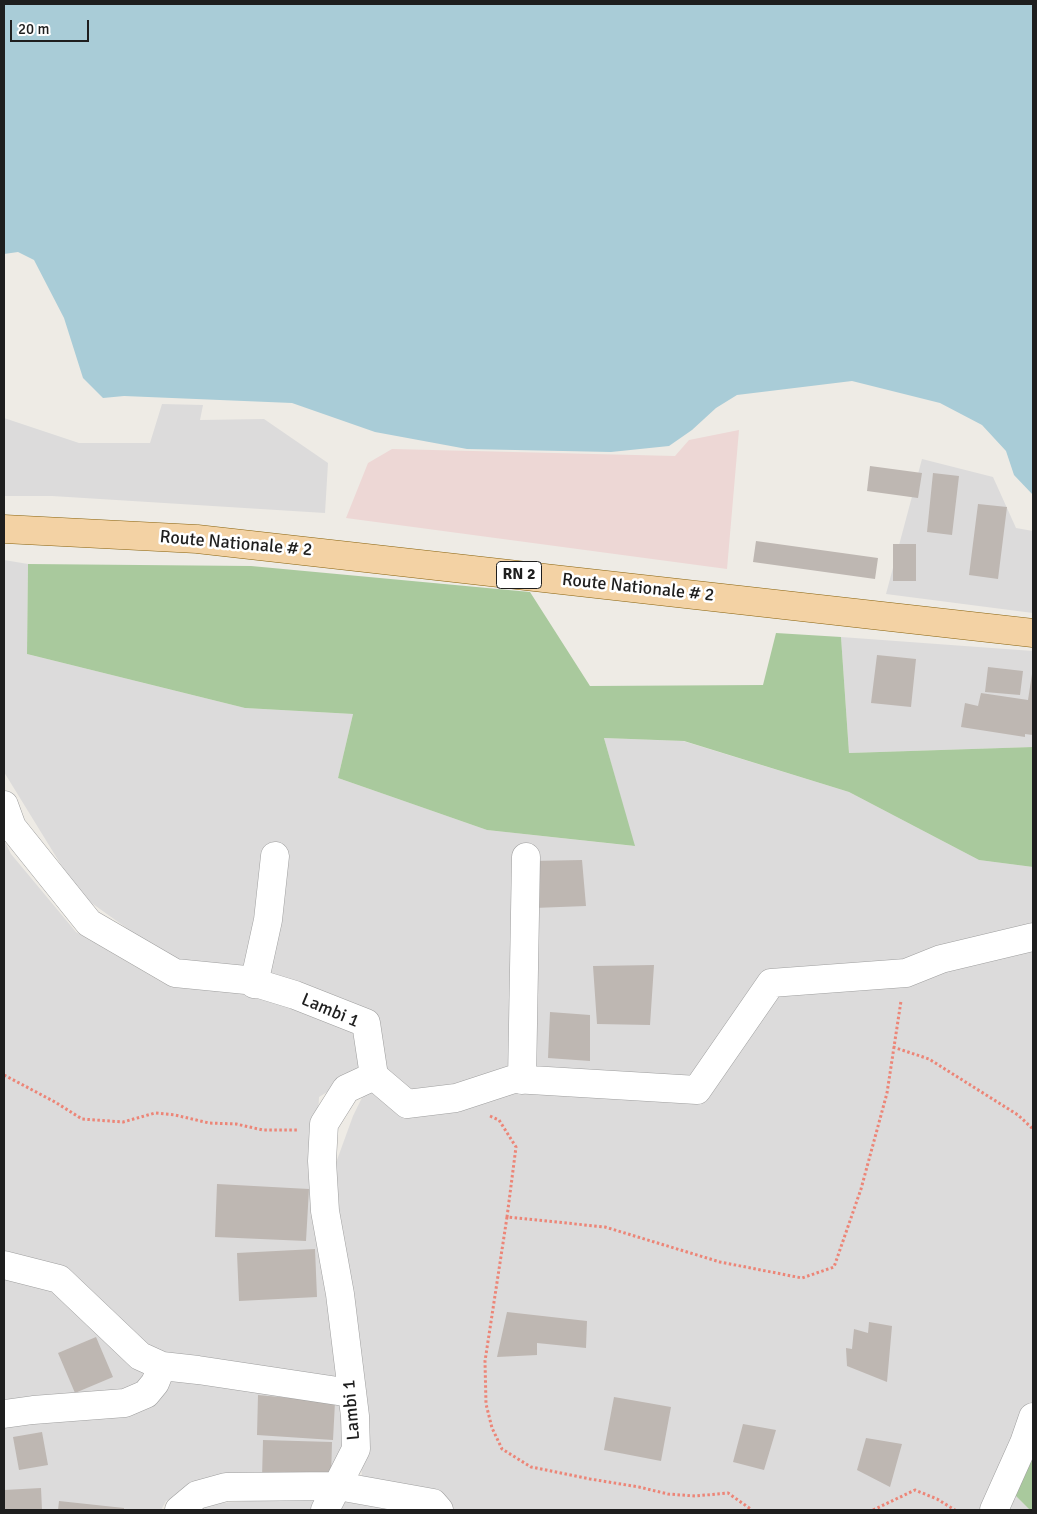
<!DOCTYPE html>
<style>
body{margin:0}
#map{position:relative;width:1037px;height:1514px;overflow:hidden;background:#eeebe5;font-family:Signika,sans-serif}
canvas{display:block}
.frame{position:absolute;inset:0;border:5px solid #1e1e1e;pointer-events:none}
.scale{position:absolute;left:10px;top:20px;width:79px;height:22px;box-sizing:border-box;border:2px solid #1e1e1e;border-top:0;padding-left:6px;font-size:15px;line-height:18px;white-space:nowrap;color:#1e1e1e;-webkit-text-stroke:4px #fff;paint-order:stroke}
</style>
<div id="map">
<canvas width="1037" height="1514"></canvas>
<div class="frame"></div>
<div class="scale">20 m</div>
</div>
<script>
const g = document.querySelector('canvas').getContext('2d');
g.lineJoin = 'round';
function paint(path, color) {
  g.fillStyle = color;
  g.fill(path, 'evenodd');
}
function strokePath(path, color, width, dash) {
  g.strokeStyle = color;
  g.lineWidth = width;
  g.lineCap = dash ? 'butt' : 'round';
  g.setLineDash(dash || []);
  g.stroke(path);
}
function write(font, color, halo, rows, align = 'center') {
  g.font = font + ' Signika,sans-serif';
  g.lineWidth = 5;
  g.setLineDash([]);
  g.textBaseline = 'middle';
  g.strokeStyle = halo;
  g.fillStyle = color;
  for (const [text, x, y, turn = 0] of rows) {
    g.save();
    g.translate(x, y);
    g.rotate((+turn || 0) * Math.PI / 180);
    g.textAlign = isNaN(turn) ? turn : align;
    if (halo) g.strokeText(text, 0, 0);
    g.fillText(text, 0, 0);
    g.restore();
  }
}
const residential = new Path2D(`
 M162 404 203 405 200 420 264 419 328 463 325 513 52 496H4V418L79 443H150Z
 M922 459 993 477 1016 528 1033 531V613L886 594Z
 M4 560 28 564 27 654 245 708 353 714 338 778 487 830 634 846 604 738 683 741 849 792 979 860 1033 867V1447L1015 1495 1030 1510H454L449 1500 362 1479 354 1341 333 1171 353 1116 381 1059 377 1033 181 967 79 894 4 772Z
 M841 637 1033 651V747L849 753Z
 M4 840 11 854 76 932 165 984 236 986 357 1026 360 1072 319 1097 315 1172 346 1442 334 1482H215L166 1501 161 1510H4Z
 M309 1497 402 1510H200L204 1504Z`);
const commercial = new Path2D(`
 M739 430 727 569 346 518 368 463 392 449 675 456 689 440Z`);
const forest = new Path2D(`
 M28 564 251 566 530 592 590 686 763 685 776 633 841 637 849 753 1033 747V867L979 860 849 792 684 741 604 738 635 846 487 830 338 778 353 714 245 708 27 654Z
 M1033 1447V1510H1030L1015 1495Z`);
const water = new Path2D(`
 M4 4H1033V495L1014 475 1006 451 982 425 940 403 852 381 737 395 716 408 692 430 669 446 611 452 467 449 375 432 292 403 124 396 103 398 83 378 64 318 34 260 18 252 4 254Z`);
const building = new Path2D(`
 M870 466 922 473 918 498 867 491Z
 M933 473 959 476 952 535 927 532Z
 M978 504 1007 507 998 579 969 575Z
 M756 541 878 558 875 579 753 562Z
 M893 544H916V581H893Z
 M877 655 916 659 911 707 871 703Z
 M988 667 1023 671 1020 695 985 692Z
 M1032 674 1033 735 1025 734V737L961 727 965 703 978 706 981 693 1028 700Z
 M582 860 586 906 534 908 531 861Z
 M654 965 650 1025 597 1024 593 966Z
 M550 1012 590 1015V1061L548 1058Z
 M217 1184 309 1189 306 1241 215 1237Z
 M315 1249 317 1297 239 1301 237 1253Z
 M507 1312 587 1321 586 1348 537 1343V1355L497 1357Z
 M869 1322 892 1326 887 1382 847 1366 846 1348 852 1349 854 1329 868 1333Z
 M96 1337 113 1377 75 1393 58 1353Z
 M258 1395 335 1402 333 1440 257 1435Z
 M614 1397 671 1407 661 1461 604 1450Z
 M743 1424 776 1430 764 1470 733 1462Z
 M42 1432 48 1465 19 1470 13 1437Z
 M866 1438 902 1444 890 1487 857 1470Z
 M263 1440 332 1442 331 1479 262 1478Z
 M41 1488 42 1510H4V1490Z
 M59 1501 124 1508V1510H58Z`);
const path = new Path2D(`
 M893 1047 929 1059 1018 1115 1033 1129
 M4 1075 55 1102 82 1119 123 1122 155 1113 175 1115 209 1123 236 1124 263 1130H297
 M490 1116 499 1120 516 1147 507 1217 605 1227 720 1262 802 1278 834 1267 861 1189 887 1093 901 1001
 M507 1217 485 1361 486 1404 492 1428 502 1449 531 1467 590 1479 639 1487 668 1494 695 1496 728 1493 752 1510
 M873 1510 915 1490 937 1499 955 1510`);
const street = new Path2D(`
 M4 805 12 827 89 923 175 973 246 980 295 995 366 1023 374 1076 346 1089 324 1124 322 1161 325 1211 340 1294 355 1416 356 1449 325 1510
 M254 984 268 920 275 856
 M374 1076 407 1104 456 1098 514 1079 697 1090 771 983 906 973 941 959 1033 937
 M522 1080 526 857
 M4 1265 59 1279 140 1356 162 1366 198 1370 351 1393
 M4 1414 33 1410 125 1403 146 1394 155 1383 162 1366
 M179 1510 197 1495 226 1487 338 1486 433 1503 439 1510
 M994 1510 1024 1443 1033 1417`);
const primary = new Path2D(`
 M4 529 197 539 1033 633`);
const shields = [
 [519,575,45]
];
const shieldNames = [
 ["RN 2",519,575]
];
const streetNames = [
 ["Route Nationale # 2",236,544,5],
 ["Route Nationale # 2",638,588,6],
 ["Lambi 1",330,1011,23],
 ["Lambi 1",352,1410,-95]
];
paint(residential, '#dcdbdb');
paint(commercial, '#edd7d5');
paint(forest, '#a9c99d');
paint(water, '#a9ccd7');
paint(building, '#beb7b2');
strokePath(street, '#9f9f9f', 29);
strokePath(primary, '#89630e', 29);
strokePath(path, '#ec8577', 3, [2.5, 2.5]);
strokePath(street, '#fff', 28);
strokePath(primary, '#f3d2a4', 28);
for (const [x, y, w] of shields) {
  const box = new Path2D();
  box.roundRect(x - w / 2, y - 13.5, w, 27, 4);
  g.fillStyle = '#fff';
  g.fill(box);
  strokePath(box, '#1e1e1e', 1);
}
write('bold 16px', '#1e1e1e', null, shieldNames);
write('18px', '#1e1e1e', '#fff', streetNames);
</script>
